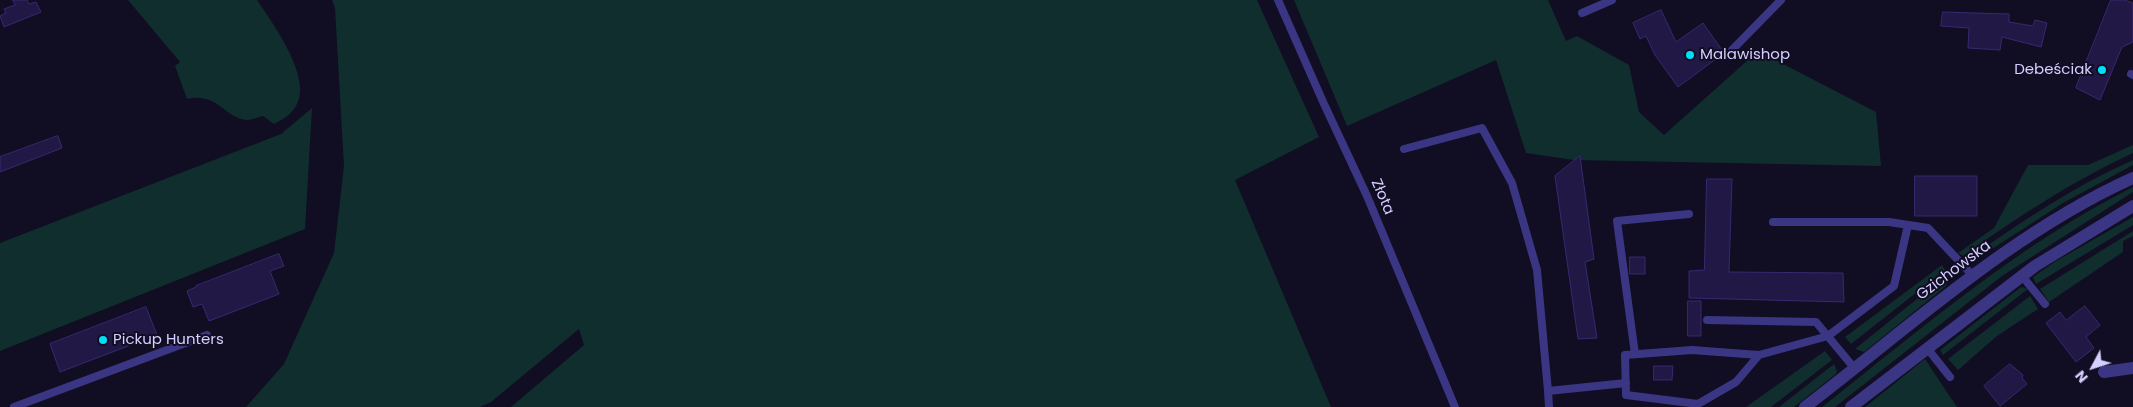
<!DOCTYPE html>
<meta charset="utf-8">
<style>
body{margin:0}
#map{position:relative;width:2133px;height:407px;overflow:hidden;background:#110d23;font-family:Poppins,sans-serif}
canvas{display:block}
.north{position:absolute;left:2068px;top:342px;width:50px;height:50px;-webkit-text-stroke:4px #110d23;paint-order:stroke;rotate:230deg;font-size:14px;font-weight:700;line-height:20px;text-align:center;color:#d5cfff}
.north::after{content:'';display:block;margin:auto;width:18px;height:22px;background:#d5cfff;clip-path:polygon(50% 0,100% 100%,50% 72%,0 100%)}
</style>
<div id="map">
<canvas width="2133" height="407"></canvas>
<div class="north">N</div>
</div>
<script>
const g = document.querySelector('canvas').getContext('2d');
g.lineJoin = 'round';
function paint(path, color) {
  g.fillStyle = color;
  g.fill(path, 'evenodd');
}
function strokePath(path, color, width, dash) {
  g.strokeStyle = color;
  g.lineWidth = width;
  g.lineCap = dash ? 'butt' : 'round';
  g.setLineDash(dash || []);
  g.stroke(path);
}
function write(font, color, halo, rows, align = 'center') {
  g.font = font + ' Poppins,sans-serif';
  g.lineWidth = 4;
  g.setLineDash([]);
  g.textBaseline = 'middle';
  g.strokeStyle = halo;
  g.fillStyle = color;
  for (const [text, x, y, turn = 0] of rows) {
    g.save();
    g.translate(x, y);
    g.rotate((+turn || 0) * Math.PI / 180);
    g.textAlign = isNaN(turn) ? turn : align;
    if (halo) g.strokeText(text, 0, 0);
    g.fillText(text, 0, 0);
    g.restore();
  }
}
const green = new Path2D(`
 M128 0H257C272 22 312 77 297 104 292 114 284 119 274 124L263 116C258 117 252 120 247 120 224 118 218 92 187 99L175 66 180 62Z
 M332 0H1257L1319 137 1235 180 1331 407H511L584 345 579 329 491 402 480 407H246L284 364 334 253 344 166 335 8Z
 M1294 0H1548L1566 41 1577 36 1629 65 1639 112 1664 135 1758 51 1876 112 1881 166 1574 160 1526 153 1496 60 1347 126Z
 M312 108 305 229 0 351V243L281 134Z
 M2133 145V153C2073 181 2017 217 1963 256L1958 253 1994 228 2028 165H2088Z
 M2133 160V165L2063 203 1975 260 1968 259C2021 222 2074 186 2133 160Z
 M2133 187V192L2002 276 1835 407H1822C1922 328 2018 245 2133 187Z
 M2133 217V225L2036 284 2033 277 2056 261Z
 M2133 231V236L2123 241V252L2049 302 2040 289Z
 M1942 265 1945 270 1851 344 1845 337Z
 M1949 273 1946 286 1864 352 1855 349Z
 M2021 287 2028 289 1943 355 1940 350Z
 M2030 296 2038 309 1997 336 1958 370 1948 359Z
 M1825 351 1832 360 1771 407H1746Z
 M1925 359 1957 407H1865Z
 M1834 364 1837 371 1836 374 1794 407H1779Z`);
const building = new Path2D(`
 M13 0H27L29 4 36 2 41 12 4 27 0 16 6 13 4 9 15 5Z
 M2111 0H2124L2133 3V42L2122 47 2100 100 2076 88Z
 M1661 10 1676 42 1703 23 1724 53 1678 87 1655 55 1646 36 1640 39 1633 23Z
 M1943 12 2009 14V22L2033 26 2035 20 2047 23 2041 47 2002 37 2000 50 1968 48 1969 28 1941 26Z
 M58 136 62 148 0 172V157Z
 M1580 156 1594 259 1585 262 1597 338 1578 339 1555 176Z
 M1915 176H1977V216H1915Z
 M1707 179H1732L1729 272 1843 273 1844 302 1689 298V271L1704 270Z
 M279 254 284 266 270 271 279 294 209 321 202 304 193 307 187 291 196 287V286Z
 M1630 257H1645V274H1630Z
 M1688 301H1701V336H1688Z
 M2085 306 2100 325 2086 337 2094 348 2076 362 2046 323 2060 312 2066 320Z
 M146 307 157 335 60 372 50 344Z
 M2010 364 2023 375 2022 378 2027 384 2000 406 1984 386Z
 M1654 366H1673L1672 380H1654Z`);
const service = new Path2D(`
 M1278 0 1324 104 1367 196 1455 407
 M1582 13 1612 0
 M1732 50 1781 0
 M2131 74 2133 75
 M1404 149 1482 128 1512 183 1537 270 1548 391 1626 383
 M1773 222H1889L1928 228 1974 277
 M2022 276 2045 304
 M1707 320 1816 322 1855 369
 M1927 348 1950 377
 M1635 354 1617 221 1689 214
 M1759 355 1692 350 1625 355 1626 395 1698 404 1736 382 1759 355 1828 336 1894 286 1908 225
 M1548 391 1549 407
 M14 407 207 335`);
const minor = new Path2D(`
 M2104 372 2133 368`);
const tertiary = new Path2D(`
 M1805 407C1910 327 2011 233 2133 178
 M1851 407 2035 266 2133 206`);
const markers = [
 [1690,55,5,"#00dffa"],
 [2102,70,5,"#00dffa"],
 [103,340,5,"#00dffa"]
];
const poiNames = [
 ["Malawishop",1700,55],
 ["Debeściak",2092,70,"right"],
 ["Pickup Hunters",113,340]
];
const streetNames = [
 ["Złota",1382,197,67],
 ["Gzichowska",1954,271,-37]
];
paint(green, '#102e2d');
paint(building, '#221845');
strokePath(building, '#382972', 1);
strokePath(service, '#3a3684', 8);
strokePath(minor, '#3a3684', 12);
strokePath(tertiary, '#3a3684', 12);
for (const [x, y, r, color] of markers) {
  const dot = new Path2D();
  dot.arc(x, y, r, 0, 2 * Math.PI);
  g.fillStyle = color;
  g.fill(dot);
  strokePath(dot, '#110d23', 2);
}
write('15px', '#d5cfff', '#110d23', poiNames, 'left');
write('15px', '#d5cfff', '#110d23', streetNames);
</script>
